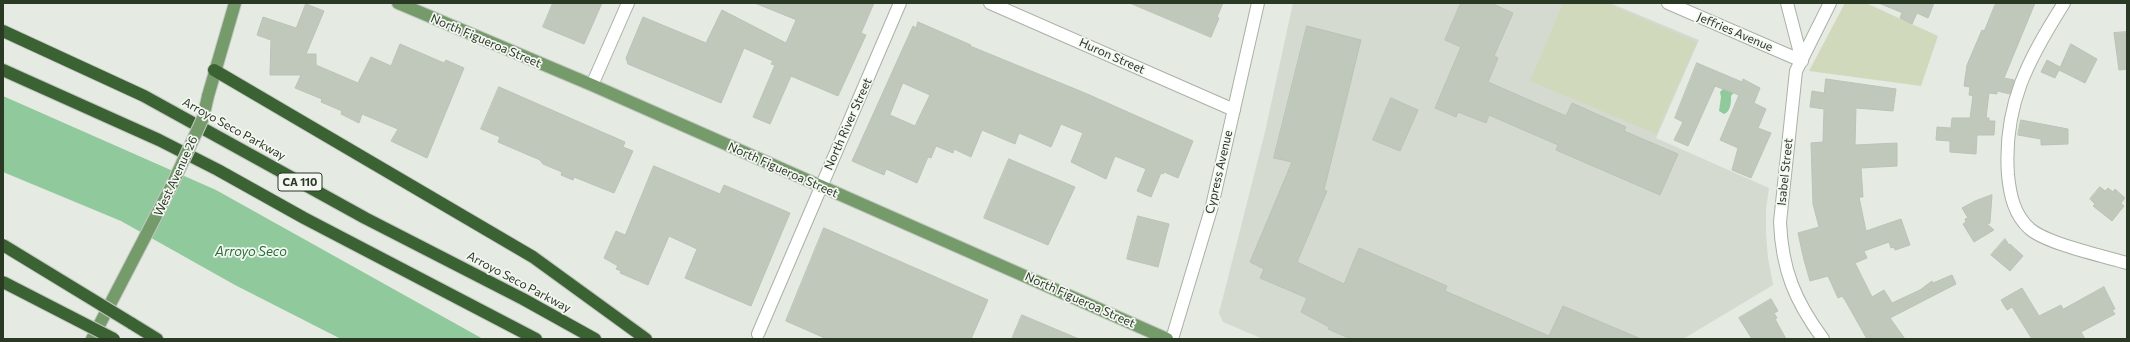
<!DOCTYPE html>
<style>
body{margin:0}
#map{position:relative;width:2130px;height:342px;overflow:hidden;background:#e5eae2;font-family:Commissioner,sans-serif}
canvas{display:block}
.frame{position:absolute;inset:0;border:4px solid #293924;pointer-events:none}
</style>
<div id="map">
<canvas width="2130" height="342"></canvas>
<div class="frame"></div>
</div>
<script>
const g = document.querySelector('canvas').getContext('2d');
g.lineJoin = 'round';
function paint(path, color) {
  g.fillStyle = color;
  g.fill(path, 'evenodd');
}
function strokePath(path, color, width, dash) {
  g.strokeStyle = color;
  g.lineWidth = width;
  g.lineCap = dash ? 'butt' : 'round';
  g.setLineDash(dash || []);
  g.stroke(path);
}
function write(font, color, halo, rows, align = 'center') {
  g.font = font + ' Commissioner,sans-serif';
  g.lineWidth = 3.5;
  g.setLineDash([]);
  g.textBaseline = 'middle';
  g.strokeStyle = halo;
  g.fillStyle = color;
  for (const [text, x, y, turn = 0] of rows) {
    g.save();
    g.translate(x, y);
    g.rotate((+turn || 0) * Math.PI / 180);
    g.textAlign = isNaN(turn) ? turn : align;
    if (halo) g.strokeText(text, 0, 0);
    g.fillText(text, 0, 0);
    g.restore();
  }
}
const built = new Path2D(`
 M1293 3H1610L1699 40 1656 138 1769 188 1766 209V234L1768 258 1773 285 1683 339H1263L1223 322 1219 313 1265 132Z`);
const green = new Path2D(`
 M1563 3H1606L1697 42 1656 134 1530 81Z
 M1845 3H1866L1938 36 1921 86 1809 71Z`);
const water = new Path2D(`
 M1724 88 1735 91 1731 96C1731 103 1731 111 1724 114L1719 111 1721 97 1720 92Z
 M3 96 216 190 483 339H341L235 285 121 221 3 172Z`);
const building = new Path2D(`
 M553 3H602L584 44 543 27Z
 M755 3H874L861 33 866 35 838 96 791 76 770 124 753 117 775 65 771 64 773 61 744 48 721 103 628 64 626 58 643 17 706 43 722 10 786 43 796 20Z
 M1130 3H1223L1217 17 1219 18 1211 37Z
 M1461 3H1491L1513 13 1494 56 1498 58 1488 82 1566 116 1572 103 1626 127 1624 131 1678 154 1660 195 1556 150 1558 145 1489 115 1486 123 1458 112 1456 117 1435 108 1461 47 1445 40Z
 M1879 3H1934L1928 18 1917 13 1912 24 1900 18 1902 13Z
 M1996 3H2035L2004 78 2014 80 2010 94 1997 91V94L1989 93 1986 118H1989V121H1995L1994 135H1977L1976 154 1950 152V141L1936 140 1937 127 1951 128 1952 118H1970L1973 96 1969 95 1970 87 1964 86 1967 65 1982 30 1984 31Z
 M306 4 324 11 306 54H316V65L358 83 371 57 391 66 400 44 444 63 446 60 464 68 427 158 391 141 398 129 362 114 359 123 341 114 342 111 321 102 322 99 295 88 301 75H270L271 40 257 35 263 17 296 28Z
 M918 22 971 45 970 46 1085 93 1193 141 1178 178 1164 172 1163 174 1161 173 1151 197 1137 191 1146 169 1115 156 1106 179 1071 162 1083 133 1061 124 1051 147 1019 133 1015 144 982 130 971 157 954 149 953 153 936 146 931 158 928 157 917 183 886 169 884 175 852 161 913 26 916 28ZM903 83 930 95 915 126 890 115Z
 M1307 26 1361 40 1324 190 1327 191 1297 262 1344 284 1359 248 1447 286 1445 291 1549 336 1563 306 1641 339H1351L1328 329 1329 327 1301 312 1307 298 1260 278 1264 269 1250 262 1292 162 1274 158Z
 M2127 32V69L2119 70 2114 33Z
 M2071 44 2097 59 2085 83 2059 70 2055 78 2041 72 2047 60 2060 67Z
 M1697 63 1742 82 1743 79 1760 88 1754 103 1766 109 1758 128 1771 133 1751 178 1732 170 1738 148 1720 140 1739 95 1715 86 1688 146 1674 140 1683 122 1675 118Z
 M1826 79 1896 89 1893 111 1856 108 1855 145 1897 143V166L1861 168 1863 197H1859L1866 231 1901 219 1910 245 1895 250 1894 247 1891 248 1889 242 1864 251 1867 258 1855 263 1872 297 1884 290 1892 303 1920 290 1932 281 1933 283 1952 275 1956 284 1890 318 1905 339H1867L1845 300 1842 296 1838 298 1828 276 1810 281 1804 260 1798 233 1819 227 1813 204 1811 143 1823 142 1824 109 1810 107 1812 91 1824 93Z
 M499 87 625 142 623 147 633 151 614 193 574 177 573 180 561 175 562 172 543 164 540 160 498 142 500 137 481 129Z
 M1391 98 1418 110 1400 151 1373 140Z
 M2021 120 2068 129V144L2041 145V139L2018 135Z
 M1009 159 1075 187 1048 245 984 218Z
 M654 166 720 194 724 185 790 213 751 306 685 278 697 249 669 236 648 285 620 273 621 271 616 269 618 266 604 258 616 231 625 235Z
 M2100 187 2105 191 2108 188 2113 192 2115 189 2125 198 2121 203 2124 206 2112 221 2093 206 2095 204 2090 199Z
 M1992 195 1990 223 1987 224 1994 230 1974 242 1963 224 1966 222 1965 219 1968 218 1962 208 1975 201Z
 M1138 216 1169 224 1158 267 1127 259Z
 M824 228 988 300 971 339H827L786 321Z
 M2005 239 2009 245 2010 244 2023 256 2010 271 1991 255Z
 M2104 287 2115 309 2112 310 2115 314 2081 332 2085 339H2032L2012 307 2007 310 2001 300 2022 288 2039 316 2061 305 2063 309Z
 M1771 299 1778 311 1774 313 1777 318 1775 319 1786 339H1752L1739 318Z
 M1022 315 1079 339H1012Z`);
const minor = new Path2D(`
 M990 3 1234 110
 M1668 3 1802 61
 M1787 3 1802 61
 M2064 3C2028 60 2003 105 2008 175 2010 195 2014 215 2030 229 2048 244 2103 256 2127 263
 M592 85 628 3
 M758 334 900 3
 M1172 339 1212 206 1258 3
 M1823 339C1795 301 1782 270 1780 222L1796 71 1830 3`);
const major = new Path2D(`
 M398 3 592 85 1167 339
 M208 96 235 3
 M92 339 172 185`);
const highway = new Path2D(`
 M3 31 144 96 365 218 523 299 595 339
 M3 70 159 140 218 170 304 218 536 339
 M214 70 533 257 646 339
 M131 323 157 339`);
const majorBridge = new Path2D(`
 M172 185 203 118 208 96`);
const highwayBridge = new Path2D(`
 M3 245 131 323
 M3 282 114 339`);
const shields = [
 [300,182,44]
];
const shieldNames = [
 ["CA 110",300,182]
];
const streetNames = [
 ["Jeffries Avenue",1735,32,23],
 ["North Figueroa Street",486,41,23],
 ["Huron Street",1112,56,24],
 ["North River Street",848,124,-66],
 ["Arroyo Seco Parkway",234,129,29],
 ["North Figueroa Street",783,170,24],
 ["Cypress Avenue",1219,172,-77],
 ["Isabel Street",1785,172,-84],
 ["West Avenue 26",176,176,-65],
 ["Arroyo Seco Parkway",519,282,28],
 ["North Figueroa Street",1080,300,24]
];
const waterNames = [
 ["Arroyo Seco",251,252]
];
paint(built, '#d4dad0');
paint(green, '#d1d9bd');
paint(water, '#90c99b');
paint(building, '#bfc8bb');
strokePath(building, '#bac3b5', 1);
strokePath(minor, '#a9b1a5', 14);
strokePath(major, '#c3c8c2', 14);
strokePath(highway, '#c3c8c2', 14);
strokePath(minor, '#fff', 12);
strokePath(major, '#769b6b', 12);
strokePath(highway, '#3b6233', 12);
strokePath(majorBridge, '#c3c8c2', 14, []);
strokePath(highwayBridge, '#c3c8c2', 14, []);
strokePath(majorBridge, '#769b6b', 12);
strokePath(highwayBridge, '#3b6233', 12);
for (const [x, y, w] of shields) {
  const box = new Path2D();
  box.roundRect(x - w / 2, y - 9, w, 18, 3);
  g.fillStyle = '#f4f7f2';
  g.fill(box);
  strokePath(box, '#293924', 1);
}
write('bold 11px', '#293924', null, shieldNames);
write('12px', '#293924', '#f4f7f2', streetNames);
write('italic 13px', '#256e34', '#f4f7f2', waterNames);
</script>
